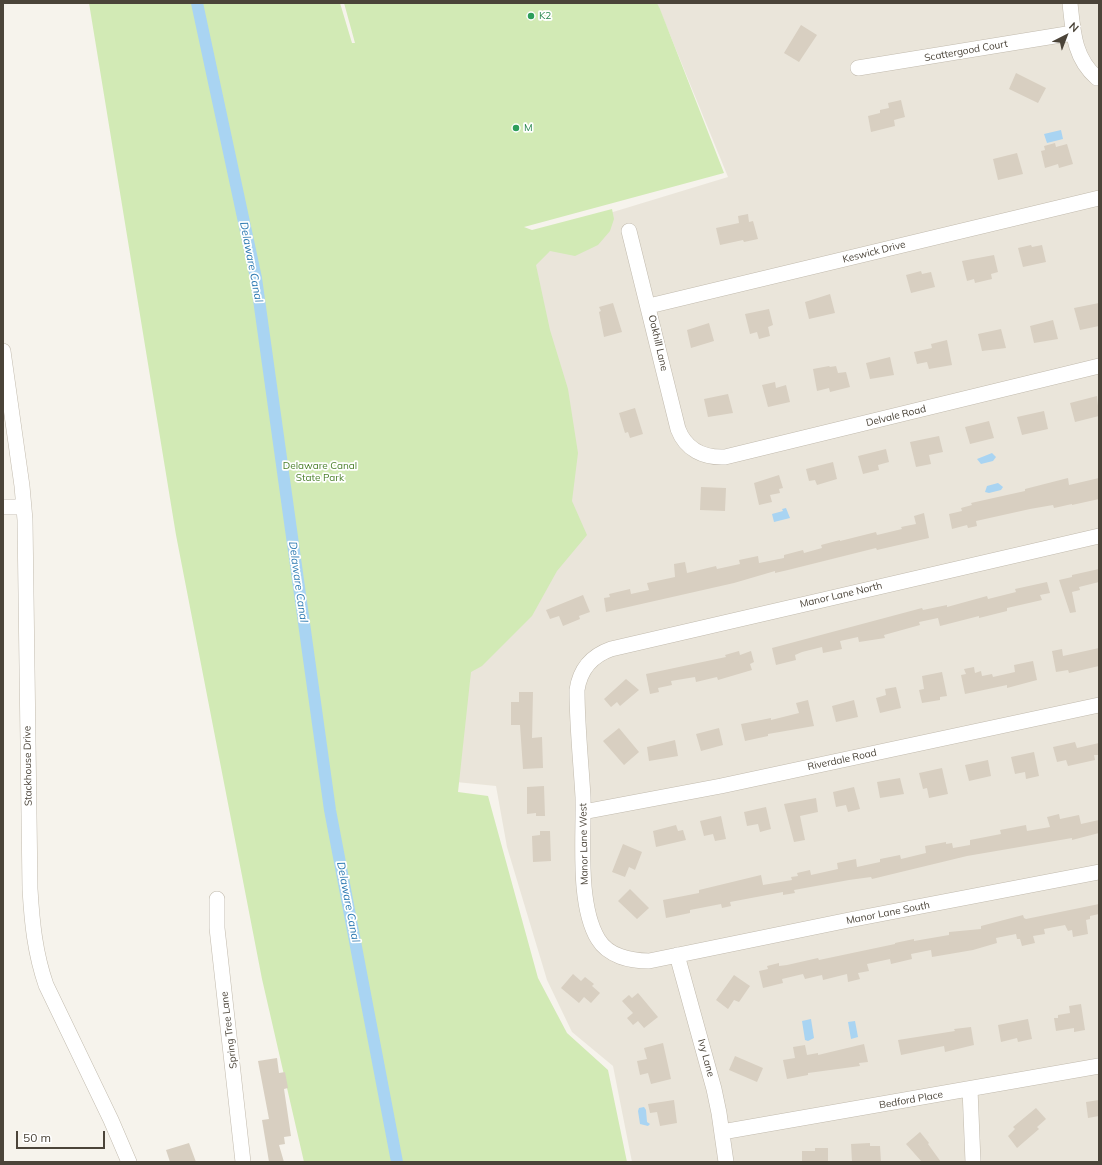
<!DOCTYPE html>
<style>
body{margin:0}
#map{position:relative;width:1102px;height:1165px;overflow:hidden;background:#f6f3ec;font-family:Mulish,sans-serif}
canvas{display:block}
.frame{position:absolute;inset:0;border:4px solid #4b4439;pointer-events:none}
.north{position:absolute;left:1046px;top:16px;width:40px;height:40px;-webkit-text-stroke:3px #fff;paint-order:stroke;rotate:42deg;font-size:11px;font-weight:700;line-height:16px;text-align:center;color:#4b4439}
.north::after{content:'';display:block;margin:auto;width:14px;height:18px;background:#4b4439;clip-path:polygon(50% 0,100% 100%,50% 72%,0 100%)}
.scale{position:absolute;left:16px;top:1131px;width:89px;height:18px;box-sizing:border-box;border:2px solid #4b4439;border-top:0;padding-left:5px;font-size:12px;line-height:14px;white-space:nowrap;color:#4b4439;-webkit-text-stroke:3px #fff;paint-order:stroke}
</style>
<div id="map">
<canvas width="1102" height="1165"></canvas>
<div class="frame"></div>
<div class="north">N</div>
<div class="scale">50 m</div>
</div>
<script>
const g = document.querySelector('canvas').getContext('2d');
g.lineJoin = 'round';
function paint(path, color) {
  g.fillStyle = color;
  g.fill(path, 'evenodd');
}
function strokePath(path, color, width, dash) {
  g.strokeStyle = color;
  g.lineWidth = width;
  g.lineCap = dash ? 'butt' : 'round';
  g.setLineDash(dash || []);
  g.stroke(path);
}
function write(font, color, halo, rows, align = 'center') {
  g.font = font + ' Mulish,sans-serif';
  g.lineWidth = 3.5;
  g.setLineDash([]);
  g.textBaseline = 'middle';
  g.strokeStyle = halo;
  g.fillStyle = color;
  for (const [text, x, y, turn = 0] of rows) {
    g.save();
    g.translate(x, y);
    g.rotate((+turn || 0) * Math.PI / 180);
    g.textAlign = isNaN(turn) ? turn : align;
    if (halo) g.strokeText(text, 0, 0);
    g.fillText(text, 0, 0);
    g.restore();
  }
}
const residential = new Path2D(`
 M657 3H1099V1162H632L613 1066 572 1032 547 980 507 847 496 786 456 782 498 247 728 177Z`);
const green = new Path2D(`
 M89 3H340L352 43H355L344 3H657L660 9 724 173 524 227 532 230 612 209 614 219 610 231 598 245 575 256 550 251 536 265 550 330 568 389 578 453 572 501 587 535 557 571 532 616 482 666 471 672 458 792 488 796 538 978 567 1033 608 1070 627 1162H304L262 979 176 535Z`);
const water = new Path2D(`
 M1061 130 1063 139 1047 143 1044 134Z
 M992 453 996 457 993 461 981 464 977 459Z
 M998 483 1003 487 1001 490 989 493 985 492 987 486Z
 M786 508 790 518 774 522 772 514 783 511 782 509Z
 M811 1019 814 1038 808 1041 805 1040 802 1021Z
 M855 1021 858 1037 851 1039 848 1022Z
 M644 1107 646 1110 647 1122 650 1124 648 1126 640 1124 638 1111 639 1108Z`);
const canal = new Path2D(`
 M197 3 256 278 330 810 397 1162`);
const building = new Path2D(`
 M801 25 817 35 799 62 784 53Z
 M1016 73 1046 88 1038 103 1009 89Z
 M901 100 905 117 894 120 895 126 871 132 868 116 880 113V110L889 108 888 103Z
 M1055 143 1056 147 1067 144 1073 164 1059 168 1058 164 1045 168 1041 151 1045 150 1044 146Z
 M1017 153 1023 174 998 180 993 159Z
 M748 214 749 222 753 221 758 239 744 242 743 240 720 245 716 228 739 223 738 216Z
 M1031 245 1032 247 1042 245 1046 262 1023 267 1018 248Z
 M994 255 998 272 991 274 992 279 975 283 974 279 967 281 962 261Z
 M921 271 922 274 931 272 935 287 911 293 906 275Z
 M830 294 835 313 809 319 805 302Z
 M613 303 622 332 604 337 599 312 601 311 599 307Z
 M1099 303V326L1080 330 1074 308Z
 M769 309 773 325 768 327 770 336 759 339 757 332 750 334 745 314Z
 M1053 320 1058 339 1034 343 1030 326Z
 M709 323 714 341 691 348 687 330Z
 M1001 329 1006 348 982 351 978 334Z
 M947 340 952 365 929 369 927 362 917 364 914 352 932 348 931 344Z
 M890 357 894 375 870 379 866 363Z
 M829 366 830 367 836 366 838 373 846 372 850 387 830 392 829 388 817 391 813 369Z
 M775 382 776 388 786 385 790 402 768 407 762 385Z
 M728 394 733 413 708 417 704 399Z
 M1097 396 1099 416 1075 422 1070 403Z
 M635 408 643 434 630 438 628 432 625 433 619 413Z
 M1044 411 1048 429 1022 435 1017 417Z
 M989 421 994 438 970 444 965 427Z
 M939 436 943 452 929 455 931 464 916 467 910 442Z
 M886 449 889 462 878 465 879 470 863 474 858 456Z
 M833 462 837 479 817 485 815 480 809 481 806 469Z
 M779 475 783 488 779 489 780 493 770 495 772 502 759 505 754 483Z
 M1068 478 1069 485 1099 478V499L1072 505V504L1054 508 1053 505 1030 509 976 521 977 526 968 528 967 525 952 529 949 514 962 511 961 508 972 505 971 503 1025 491V489Z
 M701 487 726 488 725 511 700 510Z
 M924 513 929 538 877 550 876 548 788 570 775 573V571L734 583 606 612 604 598 610 597 609 594 630 589 631 594 649 590 647 583 675 577 674 564 685 562 687 573 716 566 717 569 740 564 739 560 758 556 759 563 784 558V555L803 550 804 553 822 548 821 545 840 540V541L876 532 877 535 902 529 901 527 916 524 914 516Z
 M1099 569V582L1079 587 1080 590 1072 592 1076 612 1070 613 1059 580 1072 577V575Z
 M1047 582 1050 593 1040 595 1042 600 1007 608V611L979 618V616L940 626 938 618 919 622 920 625 884 635 885 638 859 642 858 637 840 641 842 649 823 653 822 647 802 652 795 655 796 660 776 665 772 648 922 608 923 610 947 605V607L987 596 988 599 1016 592 1015 589Z
 M583 595 590 612 579 616 580 619 563 626 559 616 550 619 546 610Z
 M1099 648V666L1069 673 1068 670 1056 672 1052 651 1062 649 1063 656Z
 M739 651 740 655 751 651 754 662 750 664 752 670 718 680 717 677 696 682 695 677 671 681 672 685 658 688 659 692 650 694 646 674 726 657 725 655Z
 M1033 661 1037 680 1007 688V685L965 694 961 675 966 674 964 669 974 667 975 673 981 671 982 676 992 674 993 677 1015 672 1014 665Z
 M942 672 947 696 940 697V700L922 703 919 690 924 689 922 676Z
 M626 679 639 690 620 706 617 702 611 707 604 699Z
 M896 687 901 708 880 713 876 698 886 695 885 689Z
 M519 692H533L532 738 542 737 543 768 523 769 520 725H511V702H519Z
 M808 700 814 726 768 734V736L745 741 741 724 771 718V720L799 713 796 703Z
 M854 700 858 717 836 722 832 706Z
 M619 728 639 752 624 765 603 741Z
 M719 728 723 745 701 751 696 734Z
 M675 740 678 756 649 761 647 747Z
 M1075 742 1077 748 1099 743V755H1094L1095 760 1068 766 1066 760 1057 762 1053 747Z
 M1034 752 1039 776 1026 779 1025 772 1015 774 1011 757Z
 M988 760 991 776 969 781 965 765Z
 M942 768 948 794 929 798 927 788 923 789 919 773Z
 M900 778 904 794 880 798 877 782Z
 M544 786 545 816H536V813L527 814V787Z
 M854 787 860 809 848 812 846 805 836 807 833 792Z
 M816 798 818 812 800 816 805 840 794 842 784 804Z
 M766 807 771 829 760 832 758 824 747 826 744 812Z
 M1059 814 1060 819 1079 815 1081 824 1099 820V833L1072 840V838L967 856 872 879 871 877 849 880 794 890 795 893 783 895V892L730 902 731 906 722 908 721 904 690 910V913L666 918 663 900 699 893V890L761 875 763 885 792 880 791 877 798 876 797 873 810 870 811 875 838 869 837 863 856 859 857 867 880 862V859L900 855 901 859 926 853 925 846 946 842V844L952 843 953 848 970 845V840L1001 834 1000 830 1026 825 1027 831 1050 827 1047 817Z
 M721 816 726 839 715 841 713 834 704 836 700 821Z
 M676 825 678 831 683 830 686 840 656 847 653 831Z
 M540 831H550L551 861 533 862 532 836 540 835Z
 M623 844 642 852 635 870 629 867 625 877 612 872Z
 M630 889 649 908 637 919 618 901Z
 M1099 904V914L1090 916V919L1086 920 1088 934 1073 937 1072 930 1068 931 1065 925 1044 929 1045 934 1033 936 1035 943 1022 946 1020 939H1017L1016 934 996 938 997 943 973 950 932 957 931 950 911 954 912 959 891 964 890 959 867 964 869 971 858 973 860 979 848 982 847 974 823 980 822 975 805 979 803 974 782 979 783 983 763 988 759 971 768 969 767 966 779 963V966L787 965 818 958 819 960 895 944V943L914 939V941L949 935V932L981 929V926L1023 915 1024 918 1026 919Z
 M573 974 581 981 585 977 594 984 592 986 600 993 591 1003 584 997 579 1003 561 988Z
 M734 975 750 986 739 1002 734 1000 728 1009 716 1000Z
 M638 993 658 1017 644 1028 638 1021 633 1025 627 1018 633 1013 622 1001 629 995 632 998Z
 M1081 1004 1085 1030 1074 1032V1028L1056 1031 1054 1018H1058V1015L1070 1013 1069 1006Z
 M1028 1019 1032 1039 1018 1042 1017 1038 1001 1042 998 1025Z
 M971 1027 974 1045 945 1052 944 1046 901 1055 898 1040 955 1031 954 1029Z
 M663 1043 671 1079 651 1084 648 1073 640 1075 637 1061 647 1059 644 1048Z
 M864 1044 868 1062 859 1063 860 1066 808 1073V1075L787 1079 783 1060 795 1058 793 1047 805 1045 807 1055 818 1053V1055Z
 M735 1056 763 1068 757 1082 729 1070Z
 M277 1058 279 1073 285 1072 288 1088 284 1089 291 1136 284 1137 285 1144 279 1145 284 1162H269L262 1120 269 1119 258 1061Z
 M674 1100 677 1123 660 1126 657 1112 650 1113 648 1104Z
 M1099 1100V1116L1088 1118 1086 1102Z
 M1036 1108 1046 1119 1037 1127 1039 1129 1017 1148 1008 1136 1015 1129 1013 1127Z
 M920 1132 929 1143 928 1144 941 1162H922L906 1144Z
 M189 1143 196 1162H170L166 1150Z
 M870 1143V1146H880L881 1162H852L851 1144Z
 M815 1148H828V1162H802V1151H815Z`);
const minor = new Path2D(`
 M1070 3C1073 32 1074 58 1097 78
 M858 68 1073 33
 M629 231 678 429C686 450 704 458 725 457L1099 366
 M649 306 1099 198
 M3 351 22 486 25 520 30 889C32 923 35 953 46 985L111 1120 129 1162
 M3 507H24
 M1099 536 611 649C591 656 580 670 577 690 577 726 581 762 583 797 584 838 577 904 598 939 608 956 630 961 649 961L849 920 1099 872
 M583 812 721 786 1099 705
 M217 899V928L243 1162
 M677 955 714 1089 719 1113 726 1162
 M970 1089 973 1162
 M722 1132 1099 1066`);
const markers = [
 [531,16,4,"#2e9e5b"],
 [516,128,4,"#2e9e5b"]
];
const leisureNames = [
 ["K2",539,16],
 ["M",524,128]
];
const streetNames = [
 ["Scattergood Court",966,51,-10],
 ["Keswick Drive",874,252,-14],
 ["Oakhill Lane",658,343,77],
 ["Delvale Road",896,416,-14],
 ["Manor Lane North",841,595,-13],
 ["Riverdale Road",842,760,-12],
 ["Stackhouse Drive",28,766,-91],
 ["Manor Lane West",584,844,-91],
 ["Manor Lane South",888,913,-11],
 ["Spring Tree Lane",229,1030,-97],
 ["Ivy Lane",706,1058,75],
 ["Bedford Place",911,1100,-10]
];
const parkNames = [
 ["Delaware Canal",320,466],
 ["State Park",320,478]
];
const waterNames = [
 ["Delaware Canal",251,262,79],
 ["Delaware Canal",298,582,82],
 ["Delaware Canal",348,902,79]
];
paint(residential, '#eae5da');
paint(green, '#d2eab5');
paint(water, '#a9d4f2');
strokePath(canal, '#a9d4f2', 12);
paint(building, '#d8cfc1');
strokePath(minor, '#c2bbae', 16);
strokePath(minor, '#fff', 15);
for (const [x, y, r, color] of markers) {
  const dot = new Path2D();
  dot.arc(x, y, r, 0, 2 * Math.PI);
  g.fillStyle = color;
  g.fill(dot);
  strokePath(dot, '#fff', 1.5);
}
write('10px', '#27864d', '#fff', leisureNames, 'left');
write('10px', '#4b4439', '#fff', streetNames);
write('10px', '#4a7f2a', '#fff', parkNames);
write('italic 11px', '#2e7ab2', '#fff', waterNames);
</script>
